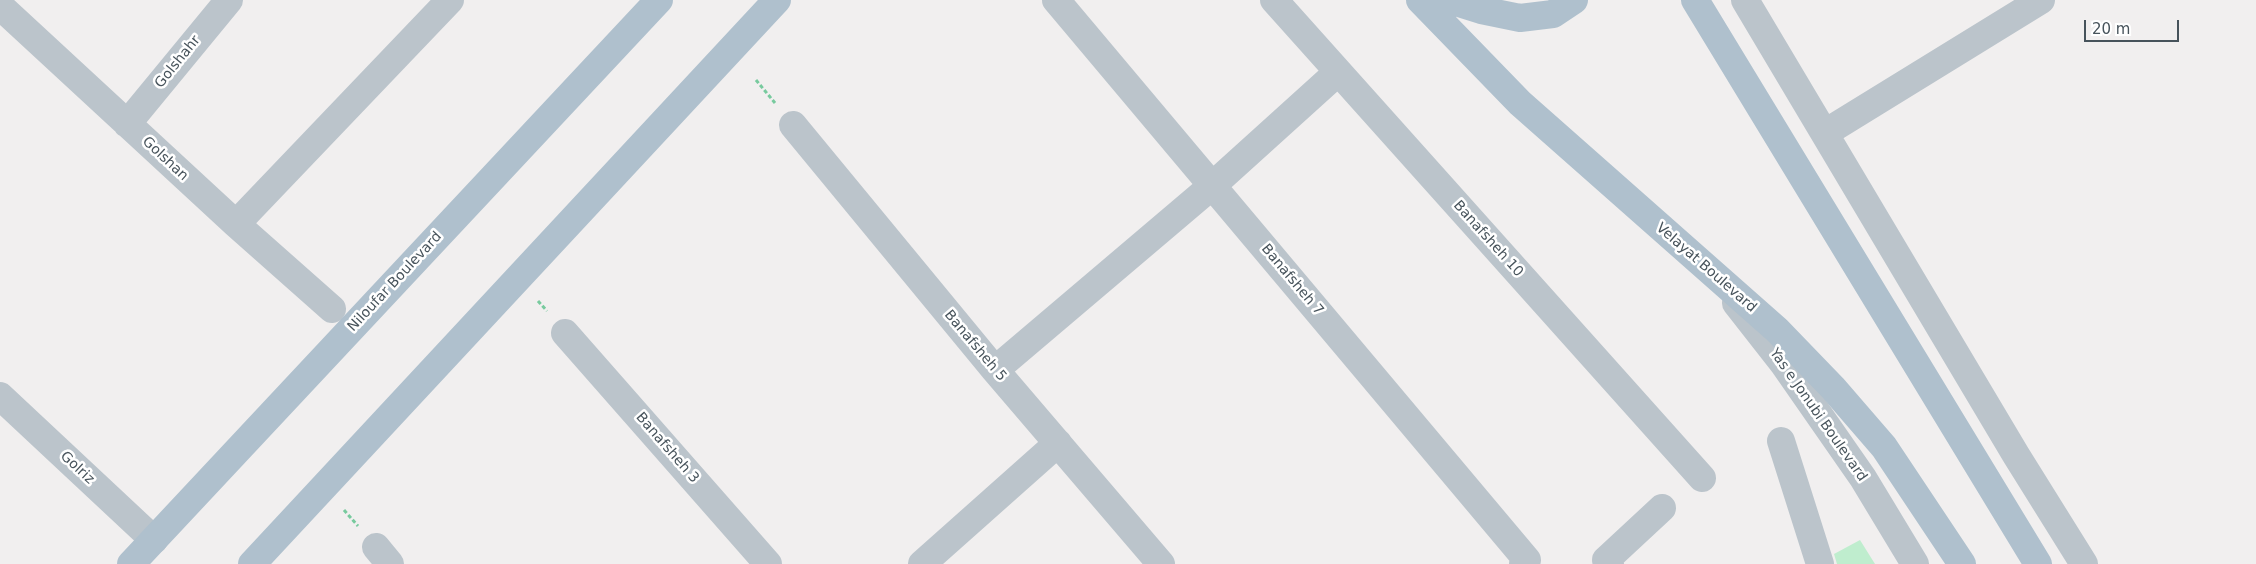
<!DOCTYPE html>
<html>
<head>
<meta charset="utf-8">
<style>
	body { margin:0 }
	#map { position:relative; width:2256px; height:564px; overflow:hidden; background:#f1efef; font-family:"DejaVu Sans",sans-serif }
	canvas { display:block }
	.scale { position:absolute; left:2084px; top:20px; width:95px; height:22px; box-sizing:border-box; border:2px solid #47535b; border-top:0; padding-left:6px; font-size:15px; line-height:18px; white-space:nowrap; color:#47535b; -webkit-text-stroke:4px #fff; paint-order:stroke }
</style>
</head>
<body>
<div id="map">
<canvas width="2256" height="564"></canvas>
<div class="scale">20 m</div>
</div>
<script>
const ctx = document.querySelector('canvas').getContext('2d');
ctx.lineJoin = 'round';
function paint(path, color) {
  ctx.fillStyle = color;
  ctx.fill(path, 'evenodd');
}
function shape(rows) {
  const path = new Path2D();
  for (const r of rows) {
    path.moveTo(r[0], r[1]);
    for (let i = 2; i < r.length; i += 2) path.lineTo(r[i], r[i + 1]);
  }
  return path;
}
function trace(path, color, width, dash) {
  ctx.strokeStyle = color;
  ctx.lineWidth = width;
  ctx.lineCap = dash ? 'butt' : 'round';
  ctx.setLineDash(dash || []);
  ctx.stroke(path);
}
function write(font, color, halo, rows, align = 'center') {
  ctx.font = font + ' "DejaVu Sans",sans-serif';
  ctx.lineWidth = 5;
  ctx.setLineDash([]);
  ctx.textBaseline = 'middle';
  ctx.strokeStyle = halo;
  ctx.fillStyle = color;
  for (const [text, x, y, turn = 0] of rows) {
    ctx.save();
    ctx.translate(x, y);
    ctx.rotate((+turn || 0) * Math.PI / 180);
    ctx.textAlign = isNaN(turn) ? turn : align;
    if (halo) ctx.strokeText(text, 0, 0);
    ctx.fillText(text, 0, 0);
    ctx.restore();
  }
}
paint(shape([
	[1860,540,1875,564,1837,564,1834,554]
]), '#bfedce');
trace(shape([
	[756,80,775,103],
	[538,301,547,311],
	[344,510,358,526]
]), '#78ca9e', 3, [4, 2.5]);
trace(shape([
	[1056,0,1527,560,1523,564],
	[1274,0,1702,478],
	[1745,0,2016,455,2084,564],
	[0,6,236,224,332,309],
	[127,124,229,0],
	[793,125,995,370,1161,564],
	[1825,133,2041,0],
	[236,224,450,0],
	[1736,303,1783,363,1863,478,1915,564],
	[565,333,768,564],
	[995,370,1213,185,1338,72],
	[0,396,154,540],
	[1781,441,1820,564],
	[376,547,390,564],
	[922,564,1058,443],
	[1610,564,1606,560,1662,508]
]), '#bbc4cb', 28);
trace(shape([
	[1420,0,1520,103,1777,330,1833,388,1884,447,1962,564],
	[1449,0,1481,10,1520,18,1553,14,1574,0],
	[1695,0,2038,564],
	[131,564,659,0],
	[252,564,777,0]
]), '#afc0cd', 28);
write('14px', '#47535b', '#fff', [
	["Golshahr",178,62,-51],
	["Golshan",165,159,43],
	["Banafsheh 10",1488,239,48],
	["Velayat Boulevard",1706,268,41],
	["Banafsheh 7",1292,280,50],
	["Niloufar Boulevard",395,282,-47],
	["Banafsheh 5",975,346,50],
	["Yas e Jonubi Boulevard",1818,415,55],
	["Banafsheh 3",667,448,49],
	["Golriz",77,468,43]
]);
</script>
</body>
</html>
